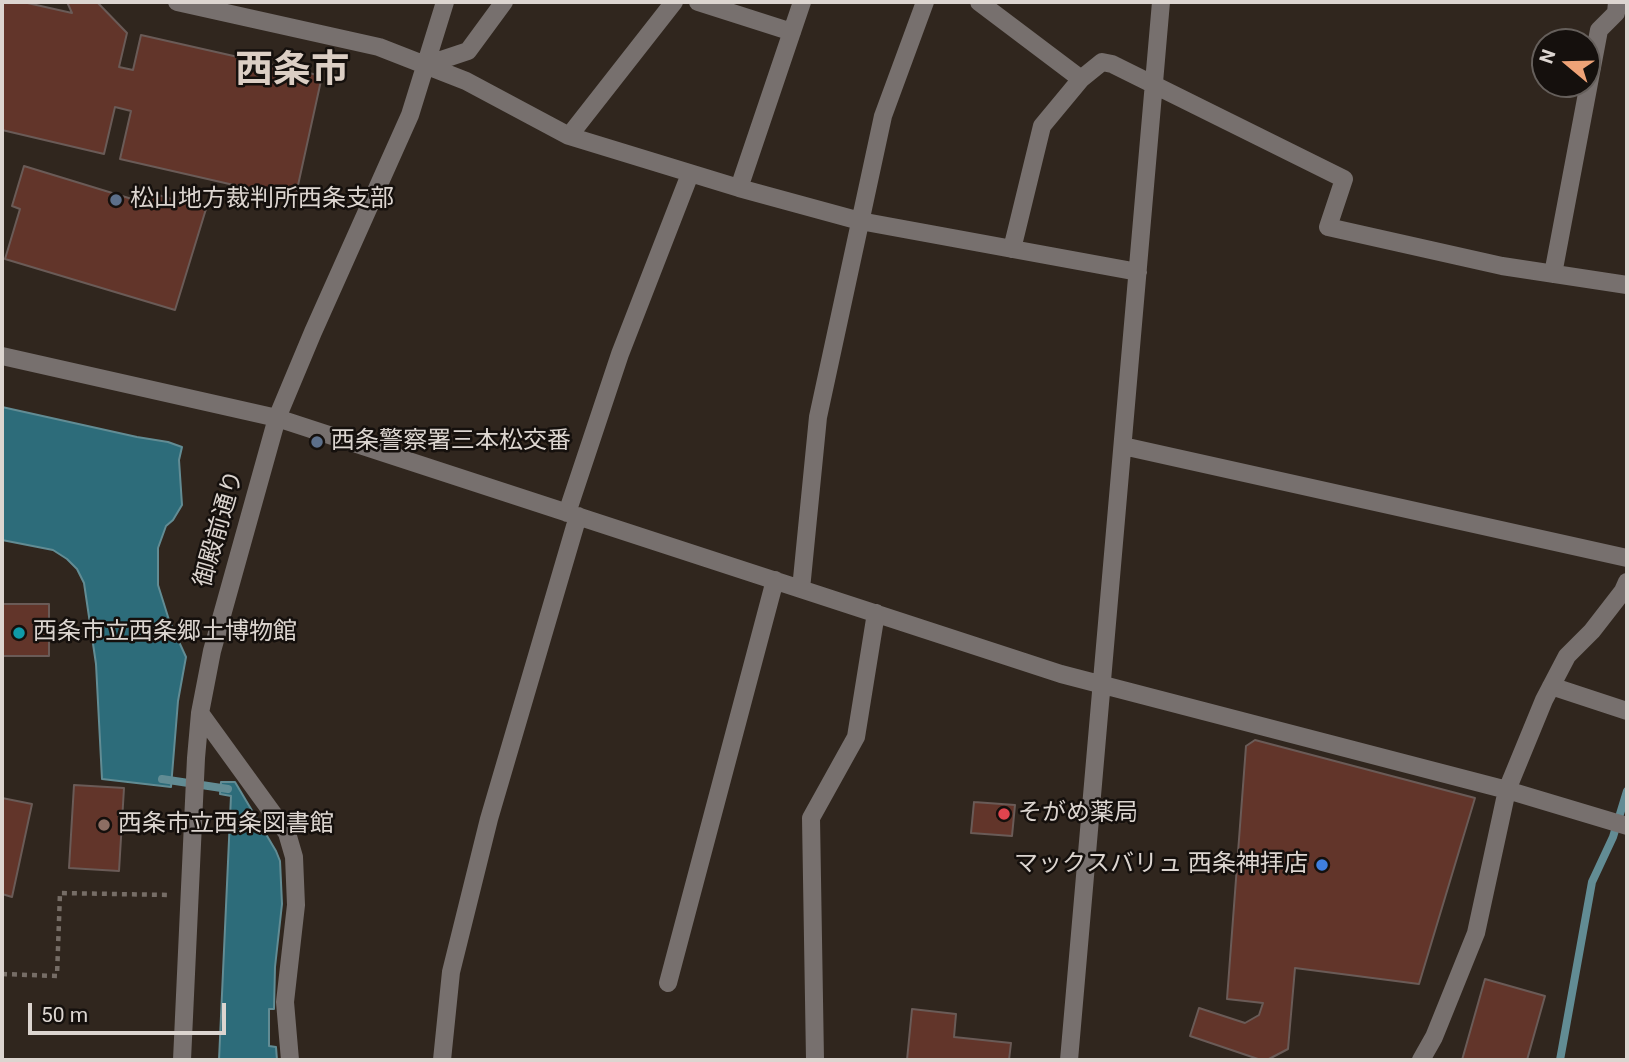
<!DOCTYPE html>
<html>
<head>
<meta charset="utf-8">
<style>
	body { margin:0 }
	#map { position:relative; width:1629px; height:1062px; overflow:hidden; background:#30261e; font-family:Roboto,sans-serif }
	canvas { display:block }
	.frame { position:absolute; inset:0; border:4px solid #dcd5d0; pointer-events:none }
	.north { position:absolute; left:1531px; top:28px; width:70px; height:70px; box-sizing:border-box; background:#15100d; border:2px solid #655f5b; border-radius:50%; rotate:289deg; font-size:19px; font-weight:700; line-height:28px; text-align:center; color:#dcd5d0 }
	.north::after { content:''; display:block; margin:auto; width:24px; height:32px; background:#efa377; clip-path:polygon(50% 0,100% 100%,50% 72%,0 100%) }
	.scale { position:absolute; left:28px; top:1003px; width:198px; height:32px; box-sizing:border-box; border:4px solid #dcd5d0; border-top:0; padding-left:9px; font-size:21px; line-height:24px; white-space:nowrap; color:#dcd5d0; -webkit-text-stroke:5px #15100d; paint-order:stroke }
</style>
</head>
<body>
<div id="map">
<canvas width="1629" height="1062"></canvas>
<div class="frame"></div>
<div class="north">N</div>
<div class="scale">50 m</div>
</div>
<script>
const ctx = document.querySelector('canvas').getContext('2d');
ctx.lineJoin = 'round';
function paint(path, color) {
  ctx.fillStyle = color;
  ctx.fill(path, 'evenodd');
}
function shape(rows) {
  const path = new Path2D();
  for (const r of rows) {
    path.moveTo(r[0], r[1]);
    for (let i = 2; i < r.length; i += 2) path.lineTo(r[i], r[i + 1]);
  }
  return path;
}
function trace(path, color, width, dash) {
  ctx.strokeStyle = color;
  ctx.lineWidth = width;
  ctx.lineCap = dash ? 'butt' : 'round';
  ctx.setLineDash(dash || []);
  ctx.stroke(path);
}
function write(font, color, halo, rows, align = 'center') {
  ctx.font = font + ' Roboto,"Noto Sans JP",sans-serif';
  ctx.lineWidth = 5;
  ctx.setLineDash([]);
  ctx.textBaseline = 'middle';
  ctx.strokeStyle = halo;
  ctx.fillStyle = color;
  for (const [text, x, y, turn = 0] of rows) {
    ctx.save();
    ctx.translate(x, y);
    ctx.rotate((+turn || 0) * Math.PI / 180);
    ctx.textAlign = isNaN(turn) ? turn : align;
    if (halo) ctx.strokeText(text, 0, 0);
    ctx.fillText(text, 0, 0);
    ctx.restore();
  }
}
const water = shape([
	[2,407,137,437,168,442,182,447,179,460,182,505,173,520,166,526,158,548,158,585,169,620,186,657,178,701,171,787,102,779,96,664,84,583,77,569,67,559,53,550,2,540,2,407],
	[221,782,235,782,276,851,280,861,282,904,275,967,274,1009,269,1009,269,1046,276,1047,277,1060,219,1060,231,796,220,794,221,782]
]);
paint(water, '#2d6c7a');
trace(water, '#628c94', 2);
trace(shape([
	[162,779,228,789],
	[1560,1060,1592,882,1613,837,1627,791]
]), '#628c94', 8);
const building = shape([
	[2,2,23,2,72,13,67,2,97,2,127,33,119,67,133,70,141,35,322,76,295,199,120,159,131,111,115,107,104,154,2,130,2,2],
	[24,166,145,203,148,192,206,209,175,310,5,259,20,209,12,206,24,166],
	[2,604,49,604,49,656,2,656,2,604],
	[1255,740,1475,798,1419,984,1295,968,1288,1049,1267,1060,1261,1060,1190,1036,1199,1008,1245,1023,1259,1015,1263,1003,1227,999,1246,746,1255,740],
	[74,785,124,788,119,871,69,868,74,785],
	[2,798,32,804,12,897,2,894,2,798],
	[974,802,1015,805,1012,836,971,833,974,802],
	[1485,979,1545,996,1527,1060,1462,1060,1485,979],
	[912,1009,956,1014,954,1037,1011,1043,1009,1060,907,1060,912,1009]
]);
paint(building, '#62352a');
trace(building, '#6a5b57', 2);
trace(shape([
	[2,974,57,976,60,893,169,895]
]), '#766d66', 4.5, [5, 5]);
trace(shape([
	[177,2,379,47,466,81,569,136,739,188,860,221,1138,272],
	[698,2,792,32],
	[979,2,1081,79],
	[426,65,468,51,504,2],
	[569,136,674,2],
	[739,188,802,2],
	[1012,249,1042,126,1081,79,1102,62,1112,64,1344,179,1328,227,1502,266,1627,285],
	[1553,274,1599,30,1616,13,1617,2],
	[2,356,277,418,1061,674,1507,790,1627,826],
	[1123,446,1627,558],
	[567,513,620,354,690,174],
	[801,589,818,417,883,116,925,2],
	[1551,686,1627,711],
	[200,713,287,833,294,857,296,905,285,1002,290,1060],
	[668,983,775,580],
	[182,1060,196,758,200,713,212,651,277,418,313,332,410,115,445,2],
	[442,1060,451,972,489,819,578,516],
	[815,1060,811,818,856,737,876,613],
	[1069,1060,1161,2],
	[1421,1060,1434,1037,1476,933,1507,790,1544,700,1567,656,1592,631,1623,591,1627,582]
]), '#77706e', 18);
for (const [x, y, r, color] of [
	[116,200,7,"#5c6f8a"],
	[317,442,7,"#5c6f8a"],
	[19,633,7,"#0f9aa8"],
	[1004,814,7,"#e0444e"],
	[104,825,7,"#8d6e63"],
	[1322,865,7,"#3f7fe0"]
]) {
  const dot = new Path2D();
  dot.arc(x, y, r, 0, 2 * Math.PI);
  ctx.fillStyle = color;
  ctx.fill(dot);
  trace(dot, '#15100d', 2.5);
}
write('24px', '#dcd5d0', '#15100d', [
	["松山地方裁判所西条支部",130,200],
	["西条警察署三本松交番",331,442],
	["西条市立西条郷土博物館",33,633],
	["そがめ薬局",1018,814],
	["西条市立西条図書館",118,825],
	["マックスバリュ 西条神拝店",1308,865,"right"]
], 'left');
write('24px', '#dcd5d0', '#15100d', [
	["御殿前通り",220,529,-74]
]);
write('bold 38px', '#dbcec4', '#15100d', [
	["西条市",292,72]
]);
</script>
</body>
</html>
